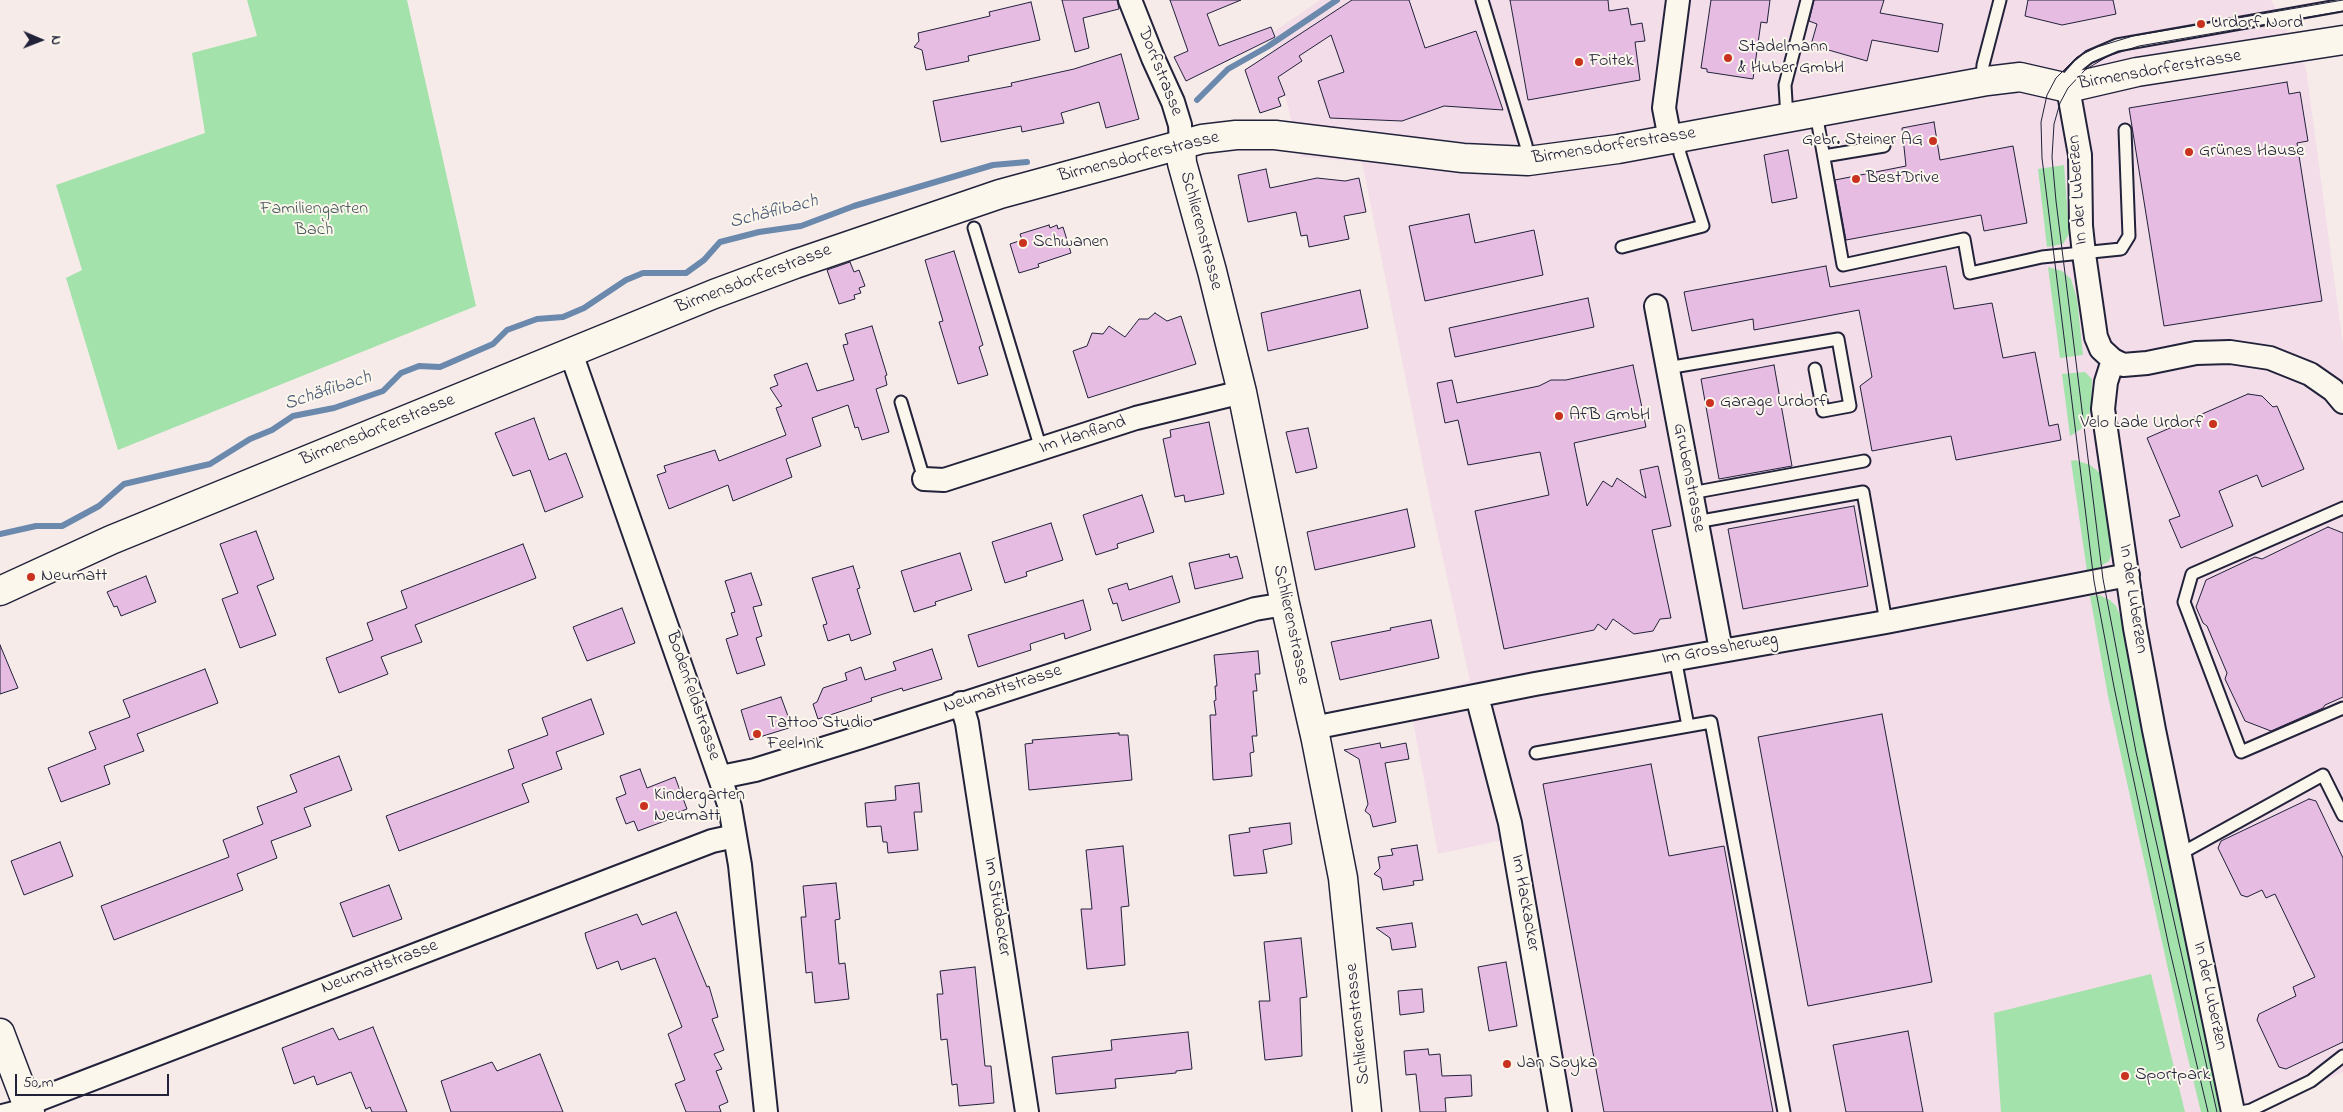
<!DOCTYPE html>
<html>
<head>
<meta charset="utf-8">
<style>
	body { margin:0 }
	#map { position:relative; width:2343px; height:1112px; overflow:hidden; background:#f7ebea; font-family:"Indie Flower",sans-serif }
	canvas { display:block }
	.north { position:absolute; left:15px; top:15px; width:50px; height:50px; -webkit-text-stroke:4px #fbf7ec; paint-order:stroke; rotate:91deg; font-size:14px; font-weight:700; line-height:20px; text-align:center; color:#22223b }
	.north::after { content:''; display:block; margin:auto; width:18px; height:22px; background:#22223b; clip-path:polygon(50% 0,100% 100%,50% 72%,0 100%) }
	.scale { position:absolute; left:15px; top:1074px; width:154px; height:22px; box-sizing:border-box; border:2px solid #22223b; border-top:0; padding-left:6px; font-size:15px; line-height:18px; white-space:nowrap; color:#22223b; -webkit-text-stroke:4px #fbf7ec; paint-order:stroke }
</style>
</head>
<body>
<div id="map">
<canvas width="2343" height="1112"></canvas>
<div class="north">N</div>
<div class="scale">50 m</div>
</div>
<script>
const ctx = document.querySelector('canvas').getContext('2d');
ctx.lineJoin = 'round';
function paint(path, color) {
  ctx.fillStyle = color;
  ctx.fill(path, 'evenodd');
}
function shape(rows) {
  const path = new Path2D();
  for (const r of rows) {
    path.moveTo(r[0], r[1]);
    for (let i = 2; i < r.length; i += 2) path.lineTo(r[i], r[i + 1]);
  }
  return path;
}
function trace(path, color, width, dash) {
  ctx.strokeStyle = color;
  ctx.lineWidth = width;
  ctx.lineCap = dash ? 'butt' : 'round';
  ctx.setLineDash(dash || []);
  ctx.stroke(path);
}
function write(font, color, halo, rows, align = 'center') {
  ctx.font = font + ' "Indie Flower",sans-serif';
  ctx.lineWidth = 4;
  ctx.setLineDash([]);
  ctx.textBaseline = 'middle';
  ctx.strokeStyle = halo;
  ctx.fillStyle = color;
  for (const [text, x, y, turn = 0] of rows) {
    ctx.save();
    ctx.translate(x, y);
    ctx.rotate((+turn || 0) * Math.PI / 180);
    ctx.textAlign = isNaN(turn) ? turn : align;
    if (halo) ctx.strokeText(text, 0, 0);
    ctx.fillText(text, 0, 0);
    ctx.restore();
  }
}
paint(shape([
	[1320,0,2271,0,2306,68,2343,345,2343,1072,2257,1112,1553,1112,1503,840,1438,854,1409,700,1470,681,1430,500,1362,162,1301,157,1269,35]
]), '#f2dde8');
paint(shape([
	[247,0,407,0,476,306,118,450,66,278,82,270,56,185,205,133,192,53,257,36],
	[2064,165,2069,234,2063,244,2047,247,2038,169],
	[2048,267,2062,271,2071,279,2077,299,2083,355,2060,358],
	[2085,372,2092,379,2091,410,2081,429,2070,436,2062,374],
	[2075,460,2090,465,2100,473,2104,481,2114,544,2109,561,2098,568,2087,571,2071,461],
	[2099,595,2110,600,2116,606,2124,625,2169,862,2224,1112,2201,1112,2184,1042,2108,696,2090,596],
	[2151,974,2185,1112,2001,1112,1994,1013]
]), '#a3e2aa');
trace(shape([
	[1197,100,1228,69,1267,47,1337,0],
	[0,534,36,526,62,526,99,506,124,484,210,464,250,439,272,430,293,416,334,408,383,391,401,373,419,366,440,367,493,344,507,330,537,319,563,317,584,308,626,280,643,273,686,273,704,260,720,242,759,232,801,226,854,206,993,165,1027,162]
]), '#6b89ac', 6);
const building = shape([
	[1062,0,1117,0,1119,9,1083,18,1089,48,1075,52,1062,0],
	[1170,0,1241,0,1207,14,1219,46,1271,27,1275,37,1186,81,1174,57,1188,51,1170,0],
	[1352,0,1409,0,1425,48,1476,31,1503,110,1444,106,1402,121,1330,118,1318,81,1344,72,1331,35,1299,56,1302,61,1278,77,1285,95,1278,98,1281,106,1260,113,1245,70,1352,0],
	[1510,0,1608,0,1609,11,1628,8,1631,25,1642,23,1645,41,1635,42,1640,80,1528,100,1510,0],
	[1711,0,1770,0,1767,23,1761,22,1753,79,1707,72,1707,69,1701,68,1711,0],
	[1814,0,1884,0,1880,13,1943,24,1938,52,1872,40,1867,61,1811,45,1817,24,1809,21,1814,0],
	[2028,0,2113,0,2116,14,2062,25,2025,16,2028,0],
	[1031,2,1040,40,968,56,969,61,926,70,922,50,914,47,919,41,918,33,990,16,989,12,1031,2],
	[1121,54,1139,119,1106,128,1099,102,1061,113,1064,123,1022,132,1021,126,941,142,933,101,1012,86,1011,83,1074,69,1121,54],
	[2287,82,2289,94,2300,92,2308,141,2297,143,2322,301,2164,326,2129,108,2287,82],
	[1934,122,1940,160,2013,146,2027,223,1984,231,1981,215,1846,240,1835,180,1906,166,1902,128,1934,122],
	[1788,150,1797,198,1772,203,1764,155,1788,150],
	[1266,169,1270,188,1317,178,1345,181,1359,178,1366,212,1344,216,1349,239,1309,247,1307,235,1301,236,1296,212,1248,222,1238,175,1266,169],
	[1469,214,1475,243,1534,230,1543,275,1425,301,1409,226,1469,214],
	[1049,225,1050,228,1057,225,1058,229,1063,227,1071,253,1038,264,1039,267,1019,273,1010,244,1022,240,1020,234,1049,225],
	[954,251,983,345,979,347,988,375,958,384,939,322,943,321,925,260,954,251],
	[850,262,854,272,859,270,865,286,859,288,861,293,854,295,855,299,839,304,827,270,850,262],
	[1826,266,1830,287,1946,266,1954,309,1992,303,2003,358,2035,352,2049,426,2058,424,2061,440,1956,460,1951,436,1872,451,1860,386,1872,377,1859,310,1754,330,1753,319,1692,331,1684,292,1826,266],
	[1360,290,1368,328,1268,351,1261,313,1360,290],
	[1588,298,1594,327,1455,357,1449,328,1588,298],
	[1155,313,1167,321,1181,316,1196,364,1088,398,1073,351,1087,346,1092,333,1103,334,1109,326,1125,337,1139,319,1148,319,1155,313],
	[872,326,887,375,885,376,887,385,876,389,889,432,862,440,858,427,855,428,848,405,812,418,821,446,786,459,792,477,733,501,728,485,669,509,657,475,666,472,664,466,715,450,719,461,786,435,776,408,782,406,770,388,778,385,774,375,807,363,817,391,854,380,843,345,848,344,845,334,872,326],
	[1633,365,1646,427,1574,443,1587,506,1603,481,1612,487,1617,478,1646,498,1640,470,1658,466,1671,526,1652,530,1671,618,1660,619,1653,631,1634,634,1613,619,1606,630,1598,624,1594,630,1504,649,1475,511,1549,495,1540,452,1468,465,1458,420,1445,423,1437,383,1452,380,1457,403,1539,386,1551,380,1566,380,1633,365],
	[1774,365,1792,466,1719,479,1701,379,1774,365],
	[2248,394,2262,396,2273,407,2277,406,2304,469,2262,487,2257,475,2219,491,2233,526,2181,548,2169,520,2180,516,2147,438,2248,394],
	[534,418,549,460,566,453,583,497,545,512,530,470,513,476,495,433,534,418],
	[1209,422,1224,494,1185,502,1184,495,1175,497,1163,439,1171,437,1170,430,1209,422],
	[1308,428,1317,468,1296,473,1286,432,1308,428],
	[1142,495,1154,532,1117,544,1118,548,1096,555,1083,515,1142,495],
	[1854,506,1868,586,1743,609,1728,529,1854,506],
	[1407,509,1415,547,1315,570,1307,532,1407,509],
	[1051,523,1063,560,1026,572,1027,576,1005,583,992,542,1051,523],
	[2328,527,2343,533,2343,697,2325,705,2323,708,2271,731,2245,721,2225,679,2227,673,2207,626,2203,623,2196,607,2206,580,2255,557,2262,559,2328,527],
	[256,531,274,579,257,586,276,635,240,648,222,599,238,593,220,544,256,531],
	[523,544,536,578,415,625,422,642,381,657,388,674,339,693,326,658,373,640,367,623,407,608,401,591,523,544],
	[960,553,972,590,935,602,936,605,914,612,901,571,960,553],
	[1229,554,1230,558,1237,556,1243,578,1195,589,1189,563,1229,554],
	[853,566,860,588,857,589,871,634,851,641,849,634,828,641,823,625,827,624,812,578,853,566],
	[751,573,762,605,753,607,762,636,756,638,765,665,737,674,726,639,738,635,731,613,735,612,725,581,751,573],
	[146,576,156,602,121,616,117,606,114,607,107,592,146,576],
	[1172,576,1180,602,1122,621,1117,603,1113,604,1108,589,1127,583,1129,590,1172,576],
	[1083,600,1091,630,1065,639,1064,633,1030,644,1031,650,978,667,968,635,1083,600],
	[622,608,635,643,587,661,573,627,622,608],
	[1431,620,1439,658,1340,680,1331,642,1391,630,1390,628,1431,620],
	[0,645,18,688,0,694,0,645],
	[932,649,942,679,903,691,902,688,871,698,872,701,818,719,813,704,817,702,823,688,847,680,845,673,861,667,865,680,896,670,893,662,932,649],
	[1258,651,1260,674,1255,674,1257,691,1253,691,1257,736,1252,736,1254,752,1250,753,1252,776,1213,780,1210,715,1216,715,1214,701,1216,700,1215,686,1217,686,1214,655,1258,651],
	[205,669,218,703,137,734,144,751,104,766,110,784,61,802,48,768,96,749,89,732,130,717,123,700,205,669],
	[781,697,792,727,750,740,741,710,781,697],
	[591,699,604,734,556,752,562,769,522,784,529,802,399,851,386,816,514,768,508,750,548,735,542,718,591,699],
	[1882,714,1932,982,1808,1006,1758,737,1882,714],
	[1119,733,1119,735,1128,735,1132,780,1029,790,1025,744,1033,743,1032,740,1119,733],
	[1380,743,1381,748,1406,743,1409,759,1385,763,1396,822,1373,827,1370,815,1365,811,1368,804,1359,759,1344,750,1380,743],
	[339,756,352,790,304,808,311,826,271,841,277,858,237,874,243,890,114,940,101,906,229,857,223,840,263,824,257,807,297,792,290,775,339,756],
	[1651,764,1669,856,1724,846,1773,1112,1604,1112,1543,784,1651,764],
	[640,769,647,788,675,777,687,809,672,815,673,818,638,831,634,821,626,824,616,798,626,794,620,776,640,769],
	[919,783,922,812,914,812,918,850,888,853,887,842,883,842,881,826,867,827,865,803,896,800,895,786,919,783],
	[2309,799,2316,801,2343,858,2343,1042,2286,1069,2279,1067,2257,1020,2259,1014,2296,996,2293,987,2315,977,2275,894,2266,898,2262,890,2247,897,2241,895,2218,848,2221,841,2309,799],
	[1290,823,1292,844,1263,850,1267,873,1234,876,1229,835,1250,832,1249,828,1290,823],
	[60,842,73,876,24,895,11,861,60,842],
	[1417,845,1423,880,1413,881,1414,885,1383,890,1381,878,1374,874,1380,868,1378,857,1393,855,1391,849,1417,845],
	[1123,846,1129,906,1121,907,1125,965,1087,969,1081,909,1092,909,1086,850,1123,846],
	[836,883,840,919,835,920,839,964,845,963,849,999,815,1003,812,972,806,973,801,917,806,917,803,886,836,883],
	[389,885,402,919,353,937,340,903,389,885],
	[676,912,707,987,709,986,718,1017,712,1019,724,1050,714,1054,722,1069,716,1071,728,1102,719,1106,721,1112,686,1112,675,1084,685,1080,668,1034,682,1027,655,958,621,970,618,961,597,969,586,938,585,933,637,914,642,925,676,912],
	[1412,923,1416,947,1392,950,1390,938,1376,928,1412,923],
	[1301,938,1307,997,1300,998,1302,1056,1265,1060,1259,1001,1270,1001,1264,942,1301,938],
	[1506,962,1517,1026,1489,1031,1478,967,1506,962],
	[975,967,985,1066,991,1066,994,1103,959,1106,957,1084,952,1085,947,1039,941,1040,937,994,943,994,940,971,975,967],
	[1422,989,1424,1012,1400,1015,1398,991,1422,989],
	[373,1027,407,1112,372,1112,370,1107,366,1109,351,1072,317,1085,314,1076,294,1084,282,1048,333,1028,339,1040,373,1027],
	[1908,1031,1923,1112,1846,1112,1833,1045,1908,1031],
	[1188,1032,1192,1069,1176,1071,1176,1073,1115,1079,1116,1088,1056,1094,1052,1057,1112,1050,1111,1040,1188,1032],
	[1428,1049,1429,1055,1440,1054,1442,1076,1471,1075,1472,1096,1445,1098,1446,1112,1420,1112,1416,1074,1406,1075,1404,1051,1428,1049],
	[540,1054,563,1112,451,1112,441,1081,492,1062,497,1071,540,1054]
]);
paint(building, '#e6bce3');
trace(building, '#22223b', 1);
const service = shape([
	[1482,0,1526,145,1528,161],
	[1982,81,1983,65,2000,0],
	[2068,87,2070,75,2079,65,2089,57,2117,45,2343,5],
	[1816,113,1843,265,1964,239,1970,273,2042,257,2121,249,2129,236,2125,130],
	[1787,118,1785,85,1807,0],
	[1824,156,1884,146],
	[974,228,1041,449],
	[1622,247,1703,226,1680,154,1678,137],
	[1667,368,1838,339,1850,406,1823,411,1815,369],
	[901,402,924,479],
	[1691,493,1864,461],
	[2343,508,2192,574,2184,602,2241,752,2343,708],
	[1696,522,1863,492,1886,622],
	[1675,658,1688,726],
	[1536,753,1711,722,1784,1112],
	[2180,854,2323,775,2343,815],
	[0,1111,27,1104],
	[2241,1112,2251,1110,2311,1081,2343,1056]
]);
const minor = shape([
	[1130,0,1153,58,1173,102,1180,125,1181,145],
	[2068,88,2080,155,2081,226,2084,254,2096,337,2101,349,2113,360,2123,365,2147,363,2196,353,2230,352,2270,358,2310,374,2333,390,2343,402],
	[1670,139,1664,108,1678,0],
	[1656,306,1721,650],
	[571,353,730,807,740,865,766,1112],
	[2113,360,2106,382,2103,409,2135,628,2154,730,2233,1112],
	[924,479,944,480,1136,418,1242,392],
	[1477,696,1510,823,1560,1112],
	[961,703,967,723,1027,1112],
	[1313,728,1535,684,1886,622,2128,575],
	[721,777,755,770,861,737,1255,609,1285,604],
	[27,1104,712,841,735,836]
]);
const tertiary = shape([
	[1181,145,1182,163,1212,271,1242,392,1285,604,1316,740,1343,878,1367,1112]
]);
const secondary = shape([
	[0,591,111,540,714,294,795,264,1000,194,1202,139,1236,135,1275,135,1463,158,1528,161,1618,149,1987,81,2020,77,2068,88,2137,72,2343,40],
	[0,1033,30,1112]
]);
trace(service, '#22223b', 15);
trace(minor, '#22223b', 26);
trace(tertiary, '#22223b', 31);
trace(secondary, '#22223b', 31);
trace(service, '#fbf7ec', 11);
trace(minor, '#fbf7ec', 22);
trace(tertiary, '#fbf7ec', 28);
trace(secondary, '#fbf7ec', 28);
trace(shape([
	[2208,1112,2169,947,2114,687,2094,581,2042,158,2041,122,2047,95,2056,78,2077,57,2097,47,2133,36,2343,0],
	[2217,1112,2136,752,2103,579,2056,201,2052,157,2054,124,2060,103,2068,88,2085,70,2108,56,2139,46,2343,11]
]), '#22223b', 1);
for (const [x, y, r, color] of [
	[2201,24,5,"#c8321e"],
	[1728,58,5,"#c8321e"],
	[1579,62,5,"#c8321e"],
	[1933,141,5,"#c8321e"],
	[2189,152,5,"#c8321e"],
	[1856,179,5,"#c8321e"],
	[1023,243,5,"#c8321e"],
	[1710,403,5,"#c8321e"],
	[1559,416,5,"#c8321e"],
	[2213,424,5,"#c8321e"],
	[31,577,5,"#c8321e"],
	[757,734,5,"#c8321e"],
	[644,806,5,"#c8321e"],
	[1507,1064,5,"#c8321e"],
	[2125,1076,5,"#c8321e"]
]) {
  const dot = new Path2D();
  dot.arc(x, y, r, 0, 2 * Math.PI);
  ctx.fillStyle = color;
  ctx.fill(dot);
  trace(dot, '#fbf7ec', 2);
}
write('18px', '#22223b', '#fbf7ec', [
	["Urdorf Nord",2211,24],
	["Stadelmann",1738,48],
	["& Huber GmbH",1738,69],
	["Foitek",1589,62],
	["Gebr. Steiner AG",1923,141,"right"],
	["Grünes Hause",2199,152],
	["BestDrive",1866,179],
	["Schwanen",1033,243],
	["Garage Urdorf",1720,403],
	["AfB GmbH",1569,416],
	["Velo Lade Urdorf",2203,424,"right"],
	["Neumatt",41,577],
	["Tattoo Studio",767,724],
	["Feel Ink",767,745],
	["Kindergarten",654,796],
	["Neumatt",654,817],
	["Jan Soyka",1517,1064],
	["Sportpark",2135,1076]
], 'left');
write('18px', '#22223b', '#fbf7ec', [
	["Birmensdorferstrasse",2160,71,-10],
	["Dorfstrasse",1159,72,68],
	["Birmensdorferstrasse",1614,147,-9],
	["Birmensdorferstrasse",1139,158,-14],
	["In der Luberzen",2079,190,-94],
	["Schlierenstrasse",1200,231,75],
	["Birmensdorferstrasse",754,280,-21],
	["Birmensdorferstrasse",378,431,-22],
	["Im Hanfland",1083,436,-18],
	["Grubenstrasse",1688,478,79],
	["In der Luberzen",2132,599,81],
	["Schlierenstrasse",1290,625,78],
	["Im Grossherweg",1720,650,-10],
	["Neumattstrasse",1003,690,-18],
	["Bodenfeldstrasse",692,696,71],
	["Im Hackacker",1524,903,80],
	["Im Stüdacker",996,907,81],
	["Neumattstrasse",380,968,-21],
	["In der Luberzen",2209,996,78],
	["Schlierenstrasse",1359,1024,-96]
]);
write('18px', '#495c5c', '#fbf7ec', [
	["Familiengarten",314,210],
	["Bach",314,231]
]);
write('italic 19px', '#475574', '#fbf7ec', [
	["Schäflibach",774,213,-14],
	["Schäflibach",328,392,-18]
]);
</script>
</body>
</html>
